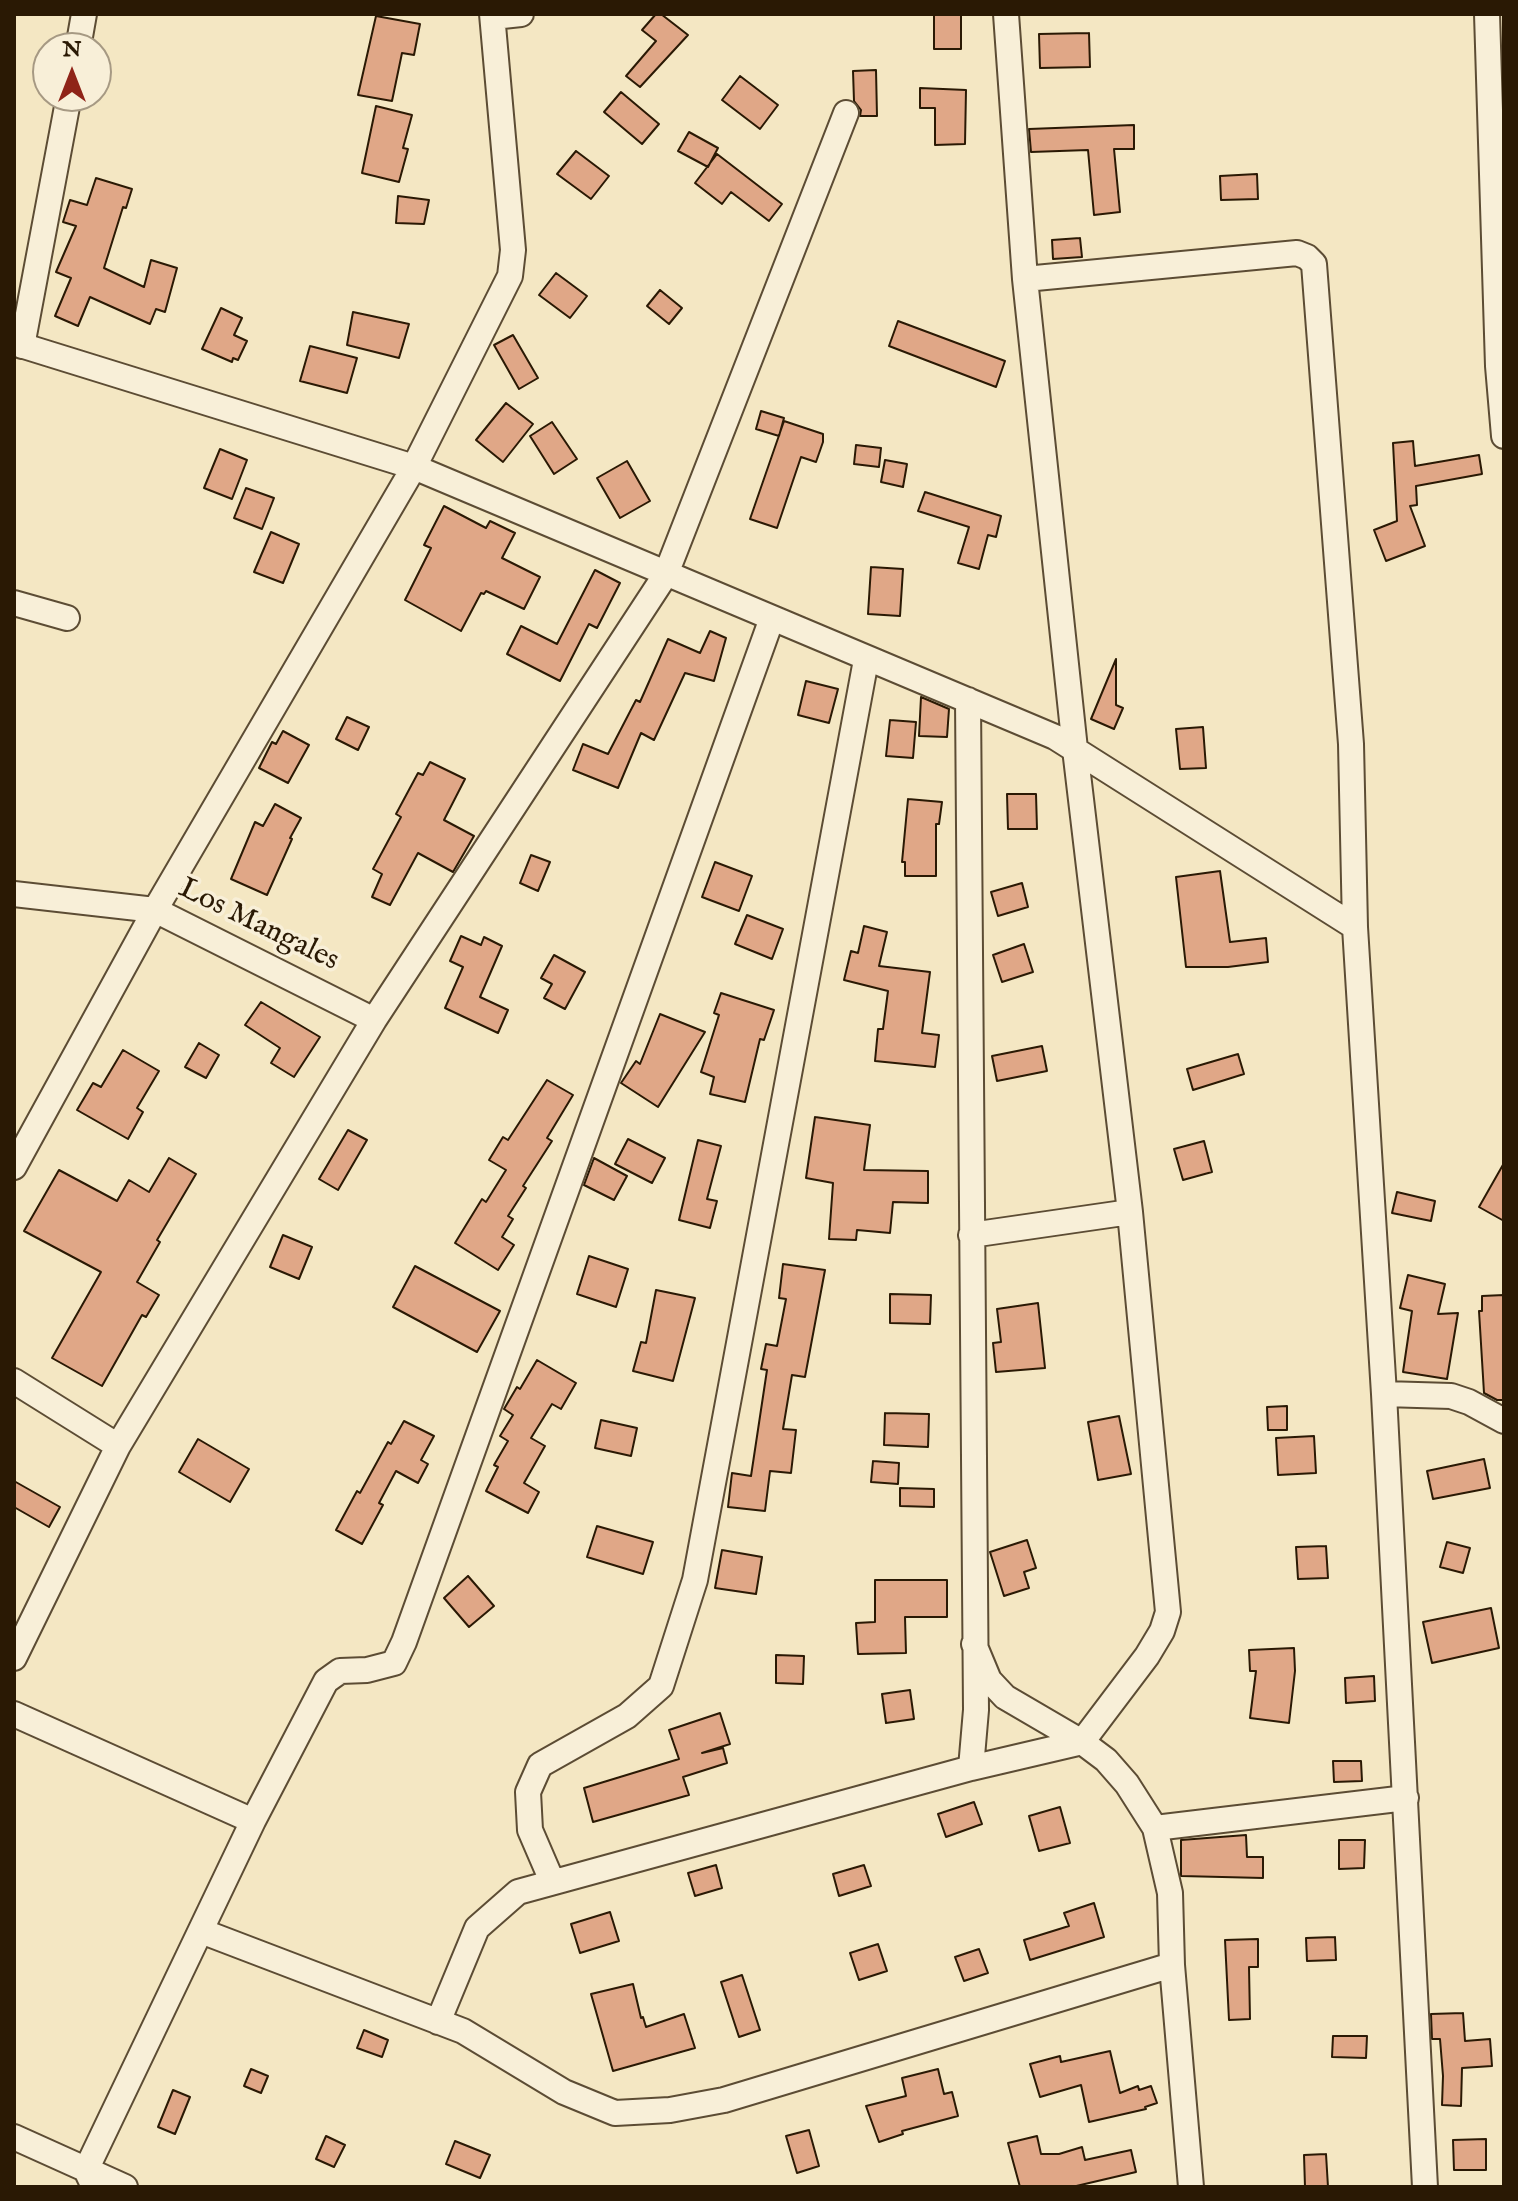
<!DOCTYPE html>
<html>
<head>
<meta charset="utf-8">
<style>
	body { margin:0 }
	#map { position:relative; width:1518px; height:2201px; overflow:hidden; background:#f4e7c3; font-family:"IM FELL English",serif }
	canvas { display:block }
	.frame { position:absolute; inset:0; border:16px solid #2a1904; pointer-events:none }
	.north { position:absolute; left:32px; top:32px; width:80px; height:80px; box-sizing:border-box; background:#f8efd8; border:2px solid #a69983; border-radius:50%; rotate:0deg; font-size:22px; font-weight:700; line-height:32px; text-align:center; color:#2a1904 }
	.north::after { content:''; display:block; margin:auto; width:28px; height:36px; background:#8f2418; clip-path:polygon(50% 0,100% 100%,50% 72%,0 100%) }
</style>
</head>
<body>
<div id="map">
<canvas width="1518" height="2201"></canvas>
<div class="frame"></div>
<div class="north">N</div>
</div>
<script>
const ctx = document.querySelector('canvas').getContext('2d');
ctx.lineJoin = 'round';
function paint(path, color) {
  ctx.fillStyle = color;
  ctx.fill(path, 'evenodd');
}
function shape(rows) {
  const path = new Path2D();
  for (const r of rows) {
    path.moveTo(r[0], r[1]);
    for (let i = 2; i < r.length; i += 2) path.lineTo(r[i], r[i + 1]);
  }
  return path;
}
function trace(path, color, width, dash) {
  ctx.strokeStyle = color;
  ctx.lineWidth = width;
  ctx.lineCap = dash ? 'butt' : 'round';
  ctx.setLineDash(dash || []);
  ctx.stroke(path);
}
function write(font, color, halo, rows, align = 'center') {
  ctx.font = font + ' "IM FELL English",serif';
  ctx.lineWidth = 7;
  ctx.setLineDash([]);
  ctx.textBaseline = 'middle';
  ctx.strokeStyle = halo;
  ctx.fillStyle = color;
  for (const [text, x, y, turn = 0] of rows) {
    ctx.save();
    ctx.translate(x, y);
    ctx.rotate((+turn || 0) * Math.PI / 180);
    ctx.textAlign = isNaN(turn) ? turn : align;
    if (halo) ctx.strokeText(text, 0, 0);
    ctx.fillText(text, 0, 0);
    ctx.restore();
  }
}
const building = shape([
	[656,14,661,14,688,35,640,87,626,76,656,41,642,30,656,14],
	[934,14,961,14,961,49,934,49,934,14],
	[376,16,420,24,414,55,402,53,392,101,358,95,376,16],
	[1089,33,1090,67,1040,68,1039,34,1089,33],
	[876,70,877,116,860,116,861,110,854,101,853,71,876,70],
	[740,76,778,105,760,129,722,100,740,76],
	[920,88,966,90,965,144,935,145,935,108,920,108,920,88],
	[621,92,659,124,642,144,604,112,621,92],
	[376,106,412,115,403,148,408,149,399,182,362,173,376,106],
	[1134,125,1134,149,1114,149,1120,212,1094,215,1088,150,1031,152,1029,129,1134,125],
	[689,132,718,148,708,167,678,151,689,132],
	[576,151,609,176,591,199,557,174,576,151],
	[717,154,782,204,769,221,731,192,722,204,695,183,717,154],
	[1257,174,1258,199,1221,200,1220,176,1257,174],
	[96,178,132,189,126,208,123,207,104,268,144,287,151,260,177,268,165,312,156,309,150,324,90,297,78,326,55,316,71,278,56,272,76,226,63,222,70,200,87,205,96,178],
	[398,196,429,200,424,224,396,223,398,196],
	[1080,238,1082,257,1053,259,1052,240,1080,238],
	[556,273,587,296,570,318,539,295,556,273],
	[660,290,682,308,669,324,647,306,660,290],
	[221,308,242,318,234,335,247,341,238,360,233,358,232,362,202,349,221,308],
	[353,312,409,324,399,358,347,345,353,312],
	[898,321,1005,361,996,387,889,346,898,321],
	[513,335,538,378,519,389,494,345,513,335],
	[310,346,357,358,347,393,300,381,310,346],
	[506,403,533,424,503,462,476,440,506,403],
	[761,411,784,418,779,436,756,429,761,411],
	[784,421,823,434,823,442,816,462,801,457,777,528,750,519,784,421],
	[552,422,577,459,554,474,530,436,552,422],
	[1413,441,1415,466,1479,455,1482,474,1416,486,1417,505,1410,506,1425,546,1386,561,1374,530,1397,521,1393,443,1413,441],
	[856,445,881,448,879,467,854,464,856,445],
	[220,449,247,460,232,499,204,488,220,449],
	[885,460,907,464,903,487,881,482,885,460],
	[627,461,650,501,620,518,597,478,627,461],
	[246,488,274,498,262,529,234,518,246,488],
	[925,492,1001,516,996,537,988,535,979,569,958,563,969,527,918,511,925,492],
	[444,506,486,528,490,521,515,533,502,558,540,577,524,609,486,591,484,594,481,593,461,631,405,600,431,548,424,545,444,506],
	[271,532,299,544,283,583,254,572,271,532],
	[871,567,903,569,900,616,868,614,871,567],
	[595,570,620,583,597,628,589,624,560,681,507,654,521,626,557,644,595,570],
	[710,631,726,638,714,681,685,673,654,740,641,733,618,788,573,770,583,744,608,754,636,700,640,702,668,639,700,653,710,631],
	[1116,659,1116,705,1123,708,1114,729,1091,719,1116,659],
	[806,681,838,689,829,723,798,715,806,681],
	[921,697,949,709,947,737,919,736,921,697],
	[347,717,369,727,358,750,336,739,347,717],
	[890,720,916,722,913,758,886,756,890,720],
	[1203,727,1206,768,1180,769,1176,729,1203,727],
	[283,731,309,745,288,783,259,768,272,742,276,744,283,731],
	[430,762,465,779,444,820,474,836,453,872,418,853,390,905,372,897,382,874,373,869,401,817,396,814,418,773,423,775,430,762],
	[1007,794,1036,794,1037,829,1008,829,1007,794],
	[908,799,942,802,939,824,936,824,936,876,905,876,905,862,902,862,908,799],
	[275,804,301,818,290,838,292,839,267,895,231,879,255,822,263,826,275,804],
	[531,855,550,862,538,891,520,883,531,855],
	[715,862,752,876,739,911,702,897,715,862],
	[1220,871,1230,942,1266,938,1268,962,1228,967,1186,967,1176,877,1220,871],
	[1022,883,1028,907,998,916,991,892,1022,883],
	[747,915,783,929,772,959,735,944,747,915],
	[864,926,887,932,879,966,930,972,922,1033,939,1035,935,1067,875,1061,878,1029,883,1029,888,991,844,980,851,951,858,953,864,926],
	[461,936,481,945,484,937,502,946,480,997,508,1010,498,1033,445,1008,463,967,450,961,461,936],
	[1024,944,1033,972,1002,982,993,955,1024,944],
	[554,955,585,972,565,1009,544,998,552,984,541,978,554,955],
	[721,993,774,1010,764,1040,760,1039,745,1102,710,1094,714,1077,701,1072,719,1015,714,1013,721,993],
	[261,1002,320,1037,294,1077,271,1063,280,1048,245,1025,261,1002],
	[660,1014,705,1032,658,1107,621,1083,636,1061,640,1064,660,1014],
	[199,1043,219,1055,206,1078,185,1067,199,1043],
	[1042,1046,1047,1071,997,1081,992,1056,1042,1046],
	[123,1050,159,1071,137,1108,143,1112,128,1139,77,1110,93,1083,101,1087,123,1050],
	[1238,1054,1244,1074,1193,1090,1187,1069,1238,1054],
	[547,1080,573,1095,547,1138,552,1141,523,1186,526,1188,508,1216,513,1219,502,1237,514,1245,498,1270,455,1243,482,1199,486,1202,506,1170,489,1160,503,1137,508,1140,547,1080],
	[815,1117,870,1125,864,1170,928,1171,928,1203,893,1202,890,1233,857,1230,856,1240,829,1239,833,1183,806,1178,815,1117],
	[348,1130,367,1140,338,1190,319,1179,348,1130],
	[628,1139,665,1158,652,1183,615,1164,628,1139],
	[698,1140,721,1146,707,1199,717,1201,710,1228,679,1220,698,1140],
	[1204,1141,1212,1172,1183,1180,1174,1149,1204,1141],
	[169,1158,196,1174,157,1240,160,1242,137,1282,159,1295,146,1317,142,1315,102,1386,52,1358,101,1272,24,1231,59,1170,117,1201,129,1180,149,1192,169,1158],
	[594,1158,627,1176,614,1200,584,1185,594,1158],
	[1504,1163,1504,1221,1479,1207,1504,1163],
	[1397,1192,1435,1201,1431,1221,1392,1213,1397,1192],
	[283,1235,312,1247,299,1279,270,1267,283,1235],
	[589,1256,628,1269,616,1307,577,1294,589,1256],
	[783,1264,825,1270,805,1377,792,1375,783,1429,796,1430,791,1473,770,1471,765,1511,728,1507,732,1473,751,1476,767,1370,761,1369,766,1344,777,1346,786,1299,779,1298,783,1264],
	[415,1266,500,1311,477,1352,393,1307,415,1266],
	[1408,1275,1445,1284,1438,1314,1458,1313,1447,1379,1403,1372,1412,1311,1400,1308,1408,1275],
	[656,1290,695,1298,673,1381,633,1371,641,1342,646,1343,656,1290],
	[890,1294,931,1295,930,1324,890,1323,890,1294],
	[1504,1295,1504,1400,1497,1400,1484,1393,1479,1311,1482,1311,1482,1296,1504,1295],
	[1038,1303,1045,1368,996,1372,993,1343,1001,1342,997,1309,1038,1303],
	[537,1360,576,1383,561,1409,552,1404,531,1438,545,1446,524,1483,539,1492,528,1513,486,1491,498,1467,494,1465,508,1441,500,1436,513,1415,504,1409,517,1387,520,1389,537,1360],
	[1287,1406,1287,1430,1268,1430,1267,1407,1287,1406],
	[885,1413,929,1414,928,1447,884,1445,885,1413],
	[1119,1416,1131,1474,1098,1480,1088,1422,1119,1416],
	[601,1420,637,1428,631,1456,595,1448,601,1420],
	[404,1421,434,1436,421,1460,428,1464,418,1483,396,1471,379,1503,383,1505,362,1544,336,1530,357,1491,360,1493,388,1442,391,1444,404,1421],
	[1314,1436,1316,1473,1278,1475,1276,1438,1314,1436],
	[198,1439,249,1469,230,1502,179,1472,198,1439],
	[1484,1459,1490,1488,1433,1499,1427,1471,1484,1459],
	[873,1461,899,1463,898,1484,871,1482,873,1461],
	[14,1481,60,1507,49,1527,14,1507,14,1481],
	[900,1488,934,1489,934,1507,900,1506,900,1488],
	[597,1526,653,1542,643,1574,587,1557,597,1526],
	[1027,1540,1036,1568,1024,1572,1029,1588,1004,1596,990,1552,1027,1540],
	[1447,1542,1470,1548,1463,1573,1440,1567,1447,1542],
	[1326,1546,1328,1578,1298,1579,1296,1547,1326,1546],
	[722,1550,762,1557,756,1594,715,1588,722,1550],
	[468,1576,494,1606,469,1627,444,1598,468,1576],
	[875,1580,947,1580,947,1617,905,1617,906,1653,858,1654,856,1623,875,1622,875,1580],
	[1491,1608,1499,1648,1432,1663,1423,1622,1491,1608],
	[1294,1648,1295,1671,1289,1723,1250,1718,1256,1671,1250,1671,1249,1650,1294,1648],
	[776,1655,804,1656,803,1684,776,1683,776,1655],
	[1374,1676,1375,1701,1346,1703,1345,1678,1374,1676],
	[910,1690,914,1719,886,1723,882,1694,910,1690],
	[720,1713,730,1744,702,1753,723,1748,727,1763,683,1777,689,1795,593,1822,584,1788,679,1759,669,1730,720,1713],
	[1333,1761,1361,1761,1362,1781,1334,1782,1333,1761],
	[974,1802,982,1824,946,1837,938,1814,974,1802],
	[1060,1807,1070,1843,1039,1851,1029,1816,1060,1807],
	[1246,1835,1247,1857,1263,1857,1263,1878,1181,1876,1181,1840,1246,1835],
	[1339,1840,1365,1840,1364,1868,1339,1869,1339,1840],
	[716,1865,722,1888,695,1896,688,1873,716,1865],
	[864,1865,871,1886,839,1896,833,1874,864,1865],
	[1094,1903,1104,1937,1030,1960,1024,1940,1069,1926,1064,1913,1094,1903],
	[610,1912,619,1941,580,1953,571,1924,610,1912],
	[1335,1937,1336,1960,1307,1961,1306,1938,1335,1937],
	[1258,1939,1258,1967,1249,1967,1250,2019,1229,2020,1225,1940,1258,1939],
	[878,1944,887,1971,859,1980,850,1953,878,1944],
	[979,1949,988,1973,964,1981,955,1957,979,1949],
	[742,1975,760,2030,739,2037,721,1982,742,1975],
	[633,1984,641,2018,643,2017,646,2027,684,2014,695,2048,613,2071,591,1994,633,1984],
	[1463,2013,1465,2041,1490,2039,1492,2066,1462,2068,1461,2106,1442,2105,1443,2076,1440,2039,1432,2039,1431,2014,1463,2013],
	[364,2030,388,2040,382,2057,357,2048,364,2030],
	[1333,2036,1367,2036,1366,2058,1332,2057,1333,2036],
	[1110,2051,1120,2093,1138,2086,1139,2090,1151,2086,1157,2103,1145,2107,1146,2109,1089,2122,1081,2085,1040,2097,1030,2064,1060,2056,1061,2062,1110,2051],
	[251,2069,268,2076,261,2093,244,2086,251,2069],
	[938,2069,944,2094,952,2092,958,2116,902,2131,903,2134,879,2142,866,2106,906,2096,902,2078,938,2069],
	[173,2090,190,2097,175,2134,158,2127,173,2090],
	[809,2130,819,2166,797,2173,786,2136,809,2130],
	[326,2136,345,2145,334,2167,316,2159,326,2136],
	[1037,2136,1041,2154,1059,2154,1082,2147,1085,2160,1131,2150,1136,2172,1072,2187,1020,2187,1008,2143,1037,2136],
	[1486,2139,1486,2170,1454,2170,1453,2140,1486,2139],
	[455,2141,490,2155,480,2178,446,2164,455,2141],
	[1326,2154,1328,2187,1305,2187,1304,2155,1326,2154]
]);
paint(building, '#e0a787');
trace(building, '#2a1904', 2);
const street = shape([
	[1487,14,1498,366,1504,436],
	[493,17,521,14],
	[78,48,84,14],
	[1025,279,1297,253,1307,257,1314,264,1351,744,1355,927],
	[14,343,414,467,1055,737,1355,927,1384,1394,1425,2187],
	[22,346,69,96],
	[14,603,67,618],
	[968,700,976,1710,971,1768],
	[14,894,155,910,374,1020],
	[14,1167,155,910,414,467,510,276,513,250,492,14],
	[971,1235,1130,1212],
	[14,1381,118,1446],
	[1384,1394,1451,1396,1469,1402,1504,1421],
	[974,1644,989,1680,1005,1697,1082,1742,1147,1656,1162,1631,1168,1612,1130,1212,1075,749,1025,279,1006,14],
	[14,1658,118,1446,374,1020,666,574,846,113],
	[14,1714,253,1821],
	[1155,1828,1406,1798],
	[552,1881,530,1830,528,1792,540,1765,627,1716,661,1686,695,1580,866,660],
	[201,1931,463,2031,564,2092,615,2113,670,2110,724,2100,1172,1965],
	[438,2022,477,1928,518,1892,971,1768,1082,1742,1106,1760,1127,1784,1155,1828,1170,1893,1172,1965,1191,2187],
	[14,2137,125,2187],
	[94,2187,86,2170,253,1821,326,1681,340,1671,367,1670,394,1663,404,1642,772,618]
]);
trace(street, '#5c4c34', 28);
trace(street, '#f8efd8', 24);
write('30px', '#2a1904', '#f8efd8', [
	["Los Mangales",258,926,26]
]);
</script>
</body>
</html>
